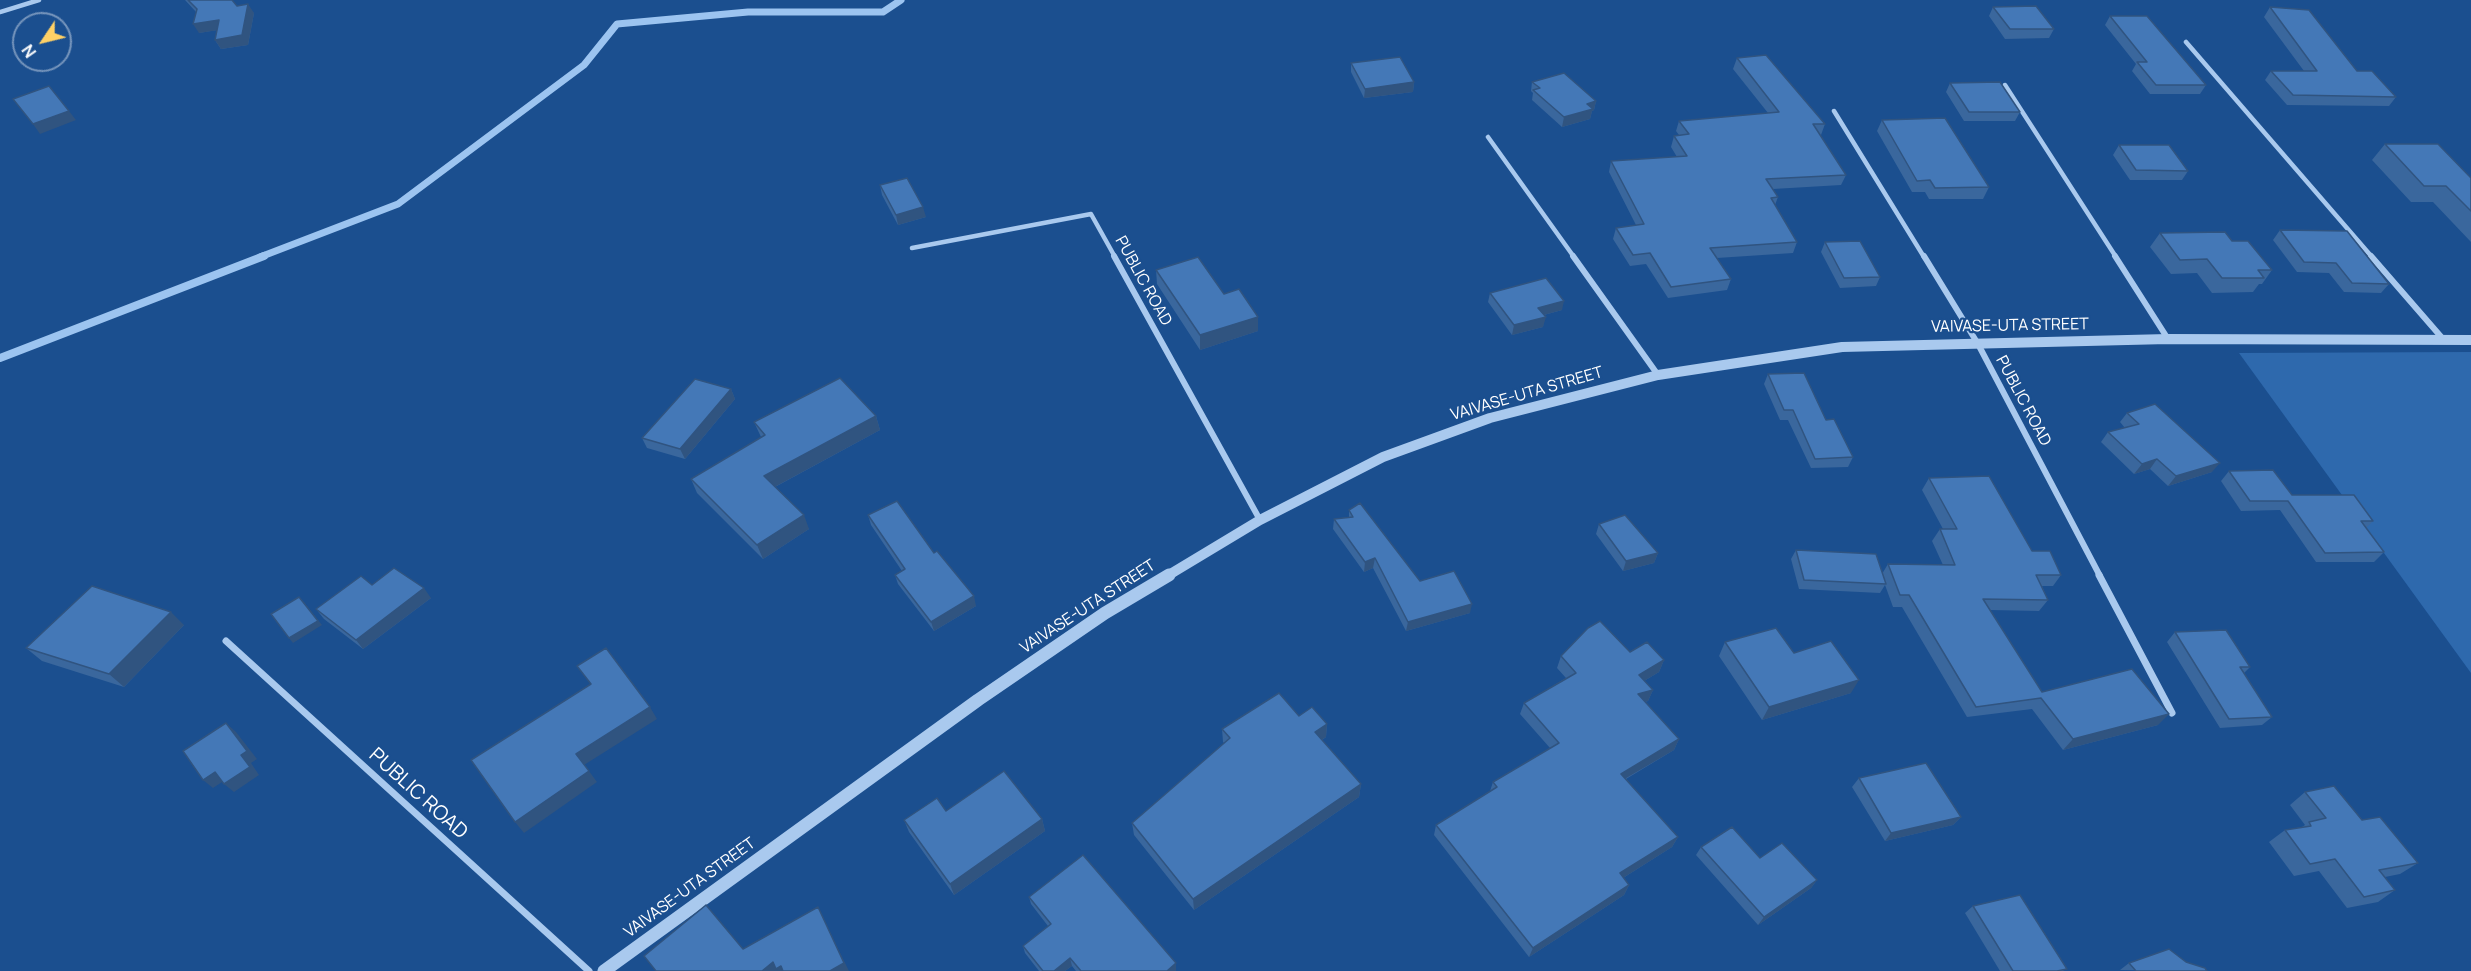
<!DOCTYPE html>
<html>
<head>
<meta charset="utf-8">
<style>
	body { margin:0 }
	#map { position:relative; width:2471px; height:971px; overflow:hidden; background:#1b4f8f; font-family:Manrope,sans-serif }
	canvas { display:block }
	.north { position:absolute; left:12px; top:12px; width:60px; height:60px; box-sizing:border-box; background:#1b4f8f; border:2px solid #7695bc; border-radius:50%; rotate:235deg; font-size:16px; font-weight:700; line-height:24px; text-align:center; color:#fff }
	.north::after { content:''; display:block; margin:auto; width:21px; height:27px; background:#ffd166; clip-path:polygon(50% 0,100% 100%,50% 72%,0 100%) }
</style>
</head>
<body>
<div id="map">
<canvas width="2471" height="971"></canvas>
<div class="north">N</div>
</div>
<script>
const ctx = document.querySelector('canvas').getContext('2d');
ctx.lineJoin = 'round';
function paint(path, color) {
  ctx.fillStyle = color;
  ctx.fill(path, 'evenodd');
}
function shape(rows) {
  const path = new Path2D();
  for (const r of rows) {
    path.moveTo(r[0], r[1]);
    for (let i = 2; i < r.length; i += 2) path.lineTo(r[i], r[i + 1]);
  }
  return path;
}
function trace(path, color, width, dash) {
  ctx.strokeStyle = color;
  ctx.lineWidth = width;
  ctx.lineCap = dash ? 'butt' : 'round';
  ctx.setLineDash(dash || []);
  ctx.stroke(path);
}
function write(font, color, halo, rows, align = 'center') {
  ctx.font = font + ' Manrope,sans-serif';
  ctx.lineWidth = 4.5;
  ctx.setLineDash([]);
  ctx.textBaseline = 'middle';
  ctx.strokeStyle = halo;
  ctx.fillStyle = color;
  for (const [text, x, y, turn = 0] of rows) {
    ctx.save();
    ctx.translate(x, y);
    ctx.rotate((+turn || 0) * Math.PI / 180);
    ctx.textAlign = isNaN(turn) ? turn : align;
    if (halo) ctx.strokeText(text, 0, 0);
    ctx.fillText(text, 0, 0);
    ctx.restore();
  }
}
paint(shape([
	[2471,352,2471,673,2239,353]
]), '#2e69ad');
trace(shape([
	[260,257,398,204,584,65,617,24,748,12,883,12,901,0]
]), '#9cc4f0', 7);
trace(shape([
	[0,358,264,256]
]), '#9cc4f0', 8);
trace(shape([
	[0,12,39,0],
	[2186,42,2372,257],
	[2005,85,2116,257],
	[1834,111,1924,257],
	[1488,137,1574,257],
	[912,248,1091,214,1115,257]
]), '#a9c9ee', 4.5);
trace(shape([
	[1114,256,1260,520],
	[1573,256,1658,375],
	[1924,256,1978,344,2100,576],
	[2115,256,2168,339],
	[2371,256,2443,339]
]), '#a9c9ee', 6);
trace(shape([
	[2099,575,2172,713],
	[226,641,589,971]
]), '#a9c9ee', 7);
trace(shape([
	[1167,576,1260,520,1383,457,1490,418,1658,375,1842,347,2168,339,2471,340]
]), '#a9c9ee', 10);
trace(shape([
	[604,971,978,700,1105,613,1169,575]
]), '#a9c9ee', 13);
paint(shape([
	[185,0,232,0,237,6,254,13,248,45,221,49,215,40,217,30,199,33,196,12],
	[1993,7,2054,29,2049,38,2005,39,1989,16],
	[2270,7,2357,71,2396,97,2389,106,2287,105,2265,80,2271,71,2304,71,2264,17],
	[2110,16,2206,85,2200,94,2150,94,2132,71,2136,64,2105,25],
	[1737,58,1825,124,1821,135,1820,135,1846,175,1841,185,1773,189,1778,197,1775,205,1797,242,1793,253,1717,258,1731,279,1727,290,1668,298,1646,264,1630,266,1613,239,1616,228,1636,225,1609,172,1611,161,1677,157,1671,147,1674,136,1679,135,1676,131,1679,121,1768,113,1733,69],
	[1351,63,1414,82,1413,92,1364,98,1351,72],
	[1532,82,1596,101,1594,110,1592,111,1590,119,1562,127,1532,100,1533,93,1531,91],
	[1950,83,2020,112,2015,121,1964,121,1946,92],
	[1882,120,1989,187,1983,199,1929,199,1925,192,1912,192,1877,131],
	[2385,144,2471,178,2471,242,2433,202,2411,202,2372,160],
	[2119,145,2188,171,2182,180,2130,180,2113,155],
	[880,185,926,217,898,225,882,195],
	[2280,230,2389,284,2381,293,2344,292,2329,273,2297,272,2273,240],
	[2160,233,2232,241,2272,270,2262,284,2259,284,2253,292,2212,293,2197,273,2171,274,2150,247],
	[1825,242,1880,277,1876,286,1840,288,1821,252],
	[1156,270,1224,294,1258,317,1258,331,1200,350,1157,284],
	[1490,293,1562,310,1544,315,1543,327,1512,335,1488,302],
	[1768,374,1826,420,1853,457,1848,467,1811,468,1788,420,1780,420,1764,384],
	[731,389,735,399,685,459,647,448,642,438],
	[2127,413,2212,472,2168,486,2150,469,2134,474,2101,442,2108,432,2125,428,2120,422],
	[876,416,880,430,775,487,809,529,763,559,697,493,691,479,761,437,754,422],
	[2229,471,2292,495,2373,521,2366,528,2384,552,2374,562,2316,562,2280,510,2241,511,2221,481],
	[1929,478,2032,551,2061,575,2053,586,2042,586,2048,600,2039,611,1990,610,2042,692,2158,725,2063,750,2032,709,1967,717,1902,607,1893,607,1885,585,1880,593,1799,589,1791,559,1796,550,1882,574,1888,564,1943,565,1932,541,1940,529,1943,529,1922,490],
	[1349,510,1420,581,1470,613,1406,631,1373,568,1364,572,1333,529,1334,519,1349,517],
	[868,515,934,553,976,606,934,631,898,584,895,575,902,571,871,525],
	[1599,524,1658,553,1654,563,1623,571,1596,534],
	[372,585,431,598,363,649,324,619,316,609],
	[184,625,124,687,42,661,26,648],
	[2175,632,2250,667,2244,673,2272,717,2262,725,2220,728,2167,642],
	[1725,642,1794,653,1851,693,1762,720,1719,656],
	[1630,652,1664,660,1659,672,1644,681,1653,690,1648,701,1645,702,1679,739,1674,750,1626,779,1678,837,1672,847,1623,878,1629,885,1624,895,1529,957,1434,835,1436,825,1490,791,1493,782,1550,748,1520,714,1524,703,1566,678,1557,668,1561,656],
	[1299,716,1327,724,1326,737,1322,740,1361,784,1359,797,1194,910,1134,835,1132,823,1224,743,1223,742,1222,729],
	[1859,778,1961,817,1953,825,1885,841,1852,787],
	[2305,792,2362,820,2418,863,2400,874,2385,877,2395,890,2378,902,2347,908,2319,871,2294,876,2269,842,2285,830,2302,827,2305,825,2290,805],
	[946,811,1042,819,1045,831,954,895,909,832,904,820],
	[1701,847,1760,858,1817,880,1811,888,1758,925,1696,855],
	[1029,897,1176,971,1076,971,1072,966,1065,971,1039,971,1025,953,1023,946,1048,926,1031,904],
	[1973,906,2064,971,2000,971,1965,913],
	[2186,962,2207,971,2120,970,2129,963]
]), '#3a679d');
paint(shape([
	[248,4,254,13,248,45,221,49,215,40],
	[219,20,225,29,199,33,193,24],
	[1414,82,1413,92,1364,98,1365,89],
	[1596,101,1594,110,1592,111,1590,119,1562,127,1564,117,1587,104],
	[69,111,76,120,40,134,33,124],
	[923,207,926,217,898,225,896,215],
	[1564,301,1562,310,1536,317,1538,308],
	[1258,317,1258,331,1200,350,1200,335],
	[1546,317,1543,327,1512,335,1514,325],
	[731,389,735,399,685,459,680,449],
	[876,416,880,430,769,490,764,476],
	[2157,459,2150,469,2134,474,2142,464],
	[2220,463,2212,472,2168,486,2176,476],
	[804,515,809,529,763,559,757,545],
	[1658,553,1654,563,1623,571,1626,561],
	[1375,558,1373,568,1364,572,1365,562],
	[424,588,431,598,363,649,356,640],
	[974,596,976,606,934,631,931,622],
	[304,602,322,625,293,643,289,638],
	[1472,604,1470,613,1406,631,1408,622],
	[171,612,184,625,124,687,109,674],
	[1664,660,1659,672,1634,687,1639,675],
	[1859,680,1851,693,1762,720,1769,707],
	[1653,690,1648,701,1633,705,1638,694],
	[650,707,657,719,584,765,576,754],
	[2169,714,2158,725,2063,750,2073,739],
	[226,723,236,732,257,759,251,763,259,775,234,792,224,784],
	[1327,724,1326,737,1314,745,1315,732],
	[1679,739,1674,750,1616,784,1621,774],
	[589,771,597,782,524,833,515,822],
	[215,772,225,780,213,788,203,780],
	[1361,784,1359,797,1194,910,1193,899],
	[1961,817,1953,825,1885,841,1891,833],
	[1042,819,1045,831,954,895,950,884],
	[1678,837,1672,847,1615,883,1620,873],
	[1817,880,1811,888,1758,925,1764,917],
	[1629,885,1624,895,1529,957,1533,948],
	[818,907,823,918,849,971,830,971],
	[1070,958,1072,966,1065,971,1054,971],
	[773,962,781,966,784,971,762,971],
	[1176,963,1176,971,1167,971]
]), '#305480');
const building = shape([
	[188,0,232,0,237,6,248,4,242,35,215,40,219,20,193,24,197,9,188,0],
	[2036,6,2054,29,2010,29,1993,7,2036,6],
	[2270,7,2309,10,2357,71,2372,71,2396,97,2293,95,2271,71,2317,71,2270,7],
	[2110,16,2147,16,2206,85,2156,85,2137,62,2147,62,2110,16],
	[1766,55,1825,124,1813,124,1846,175,1766,179,1778,197,1771,198,1797,242,1710,248,1731,279,1671,287,1650,253,1633,255,1616,228,1644,224,1611,161,1687,156,1674,136,1689,134,1679,121,1779,112,1737,58,1766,55],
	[1400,57,1414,82,1365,89,1351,63,1400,57],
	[1564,73,1596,101,1587,104,1593,109,1564,117,1533,90,1540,88,1532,82,1564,73],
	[2000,82,2020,112,1969,112,1950,83,2000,82],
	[49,86,69,111,33,124,13,99,49,86],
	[1945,118,1989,187,1935,188,1930,180,1917,181,1882,120,1945,118],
	[2385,144,2438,144,2471,178,2471,211,2446,186,2424,186,2385,144],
	[2119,145,2169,145,2188,171,2136,170,2119,145],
	[907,178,923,207,896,215,880,185,907,178],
	[2280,230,2347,231,2389,284,2352,283,2336,263,2304,262,2280,230],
	[2225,232,2232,241,2248,241,2272,270,2258,270,2264,278,2222,278,2207,259,2180,260,2160,233,2225,232],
	[1860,241,1880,277,1844,278,1825,242,1860,241],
	[1198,257,1224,294,1239,289,1258,317,1200,335,1156,270,1198,257],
	[1546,278,1564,301,1538,308,1546,317,1514,325,1490,293,1546,278],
	[1804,373,1826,420,1834,419,1853,457,1815,459,1793,410,1784,410,1768,374,1804,373],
	[840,378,876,416,764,476,804,515,757,545,691,479,765,435,754,422,840,378],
	[695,379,731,389,680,449,642,438,695,379],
	[2155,404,2220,463,2176,476,2157,459,2142,464,2108,432,2139,424,2127,413,2155,404],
	[2273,470,2292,495,2354,495,2373,521,2361,521,2384,552,2325,553,2288,501,2250,501,2229,471,2273,470],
	[1989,476,2032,551,2050,551,2061,575,2036,575,2048,600,1983,599,2042,692,2132,669,2169,714,2073,739,2041,698,1976,707,1909,595,1900,595,1888,564,1955,565,1940,529,1957,529,1929,478,1989,476],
	[897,501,934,553,937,551,974,596,931,622,895,575,905,569,868,515,897,501],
	[1360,503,1420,581,1454,571,1472,604,1408,622,1375,558,1365,562,1334,519,1353,517,1349,510,1360,503],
	[1625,515,1658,553,1626,561,1599,524,1625,515],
	[1796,550,1876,554,1886,584,1804,580,1796,550],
	[394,568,424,588,356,640,316,609,361,576,372,585,394,568],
	[92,586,171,612,109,674,26,648,92,586],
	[299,597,318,621,289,638,271,614,299,597],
	[1600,621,1630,652,1647,642,1664,660,1639,675,1653,690,1638,694,1679,739,1621,774,1678,837,1620,873,1629,885,1533,948,1436,825,1497,787,1493,782,1559,743,1524,703,1576,673,1561,656,1588,628,1600,621],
	[1776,628,1794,653,1831,641,1859,680,1769,707,1725,642,1776,628],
	[2226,630,2250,667,2240,667,2272,717,2229,719,2175,632,2226,630],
	[606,648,650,707,576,754,589,771,515,822,471,760,591,684,577,666,606,648],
	[1279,693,1299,716,1312,707,1327,724,1315,732,1361,784,1193,899,1132,823,1230,738,1222,729,1279,693],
	[226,723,247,751,241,755,250,767,224,784,215,772,203,780,183,751,226,723],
	[1926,763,1961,817,1891,833,1859,778,1926,763],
	[1004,771,1042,819,950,884,904,820,937,798,946,811,1004,771],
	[2334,786,2362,820,2380,817,2418,863,2379,870,2395,890,2364,897,2335,859,2310,864,2285,830,2311,826,2309,822,2326,818,2305,792,2334,786],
	[1732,827,1760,858,1782,843,1817,880,1764,917,1701,847,1732,827],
	[1083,855,1176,963,1167,971,1081,971,1070,958,1054,971,1043,971,1023,946,1051,924,1029,897,1083,855],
	[2020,895,2067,969,2057,971,2013,971,1973,906,2020,895],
	[706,905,743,949,818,907,844,963,830,971,783,971,781,966,776,969,773,962,762,971,656,971,644,956,706,905],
	[2169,949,2186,962,2205,968,2207,971,2136,971,2129,963,2169,949]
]);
paint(building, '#4478b7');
trace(building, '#305480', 1.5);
write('16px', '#fff', '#1b4f8f', [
	["PUBLIC ROAD",1143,281,61],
	["VAIVASE-UTA STREET",2010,326,-1],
	["VAIVASE-UTA STREET",1527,394,-16],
	["PUBLIC ROAD",2023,401,62],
	["VAIVASE-UTA STREET",1088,607,-33],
	["VAIVASE-UTA STREET",690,888,-36]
]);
write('20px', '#fff', '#1b4f8f', [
	["PUBLIC ROAD",418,794,42]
]);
</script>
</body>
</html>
